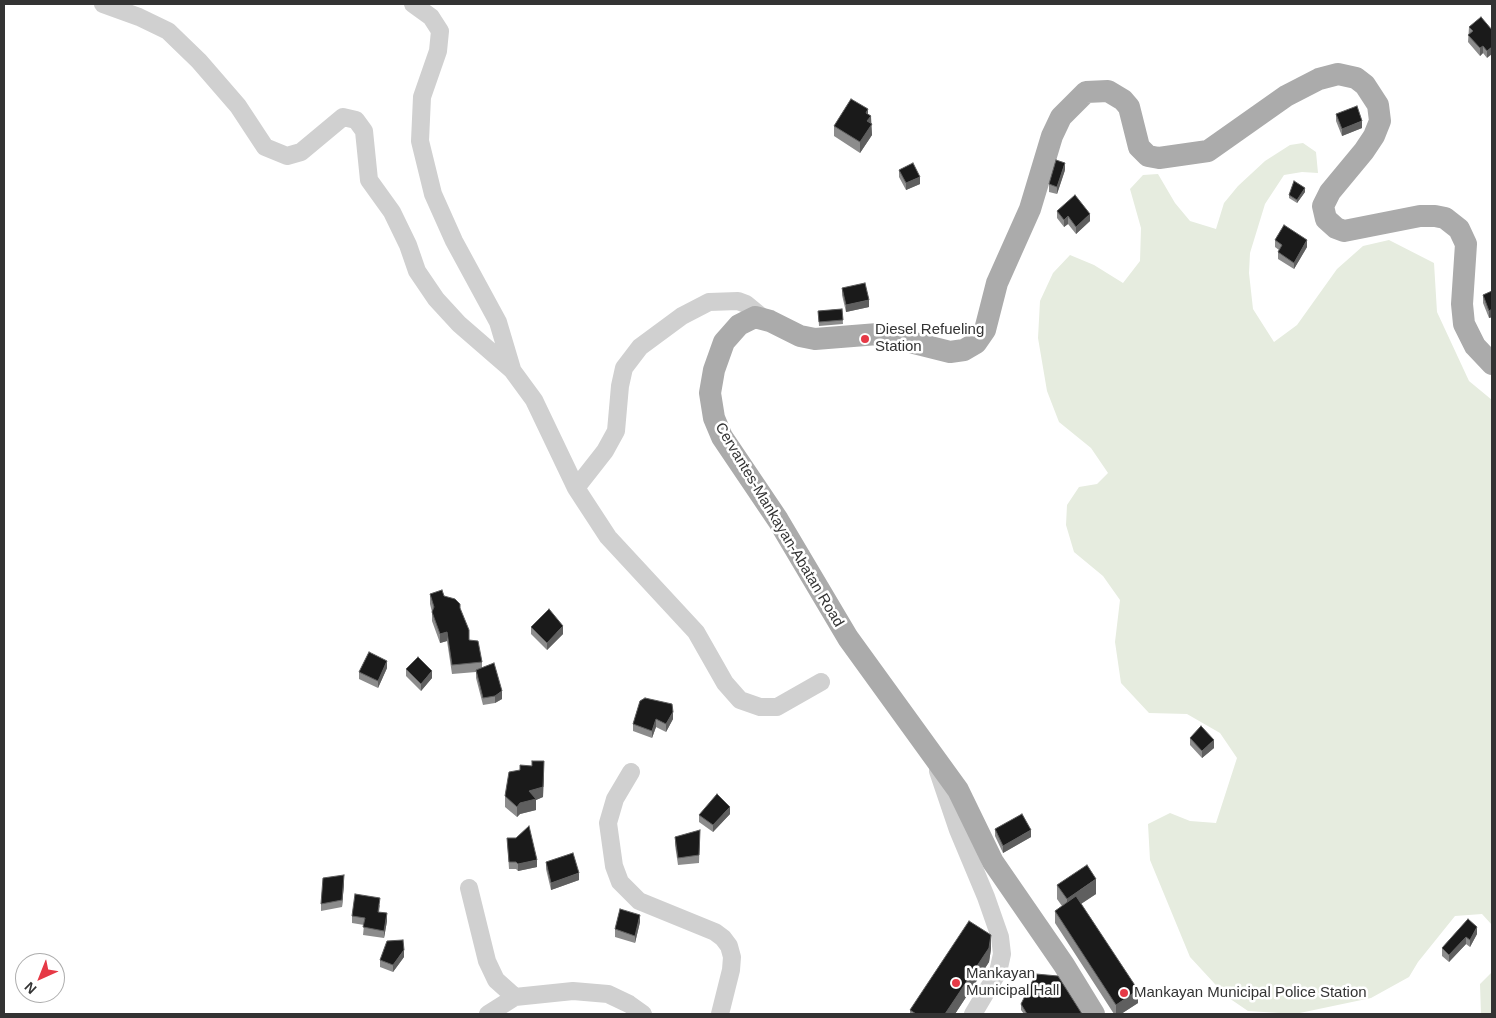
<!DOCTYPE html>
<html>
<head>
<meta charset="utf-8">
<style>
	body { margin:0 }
	#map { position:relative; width:1496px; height:1018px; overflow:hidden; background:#fff; font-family:Helvetica,sans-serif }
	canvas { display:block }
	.frame { position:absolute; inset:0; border:5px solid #333; pointer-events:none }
	.north { position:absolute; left:15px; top:953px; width:50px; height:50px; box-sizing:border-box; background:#fff; border:1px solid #adadad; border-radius:50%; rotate:224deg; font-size:14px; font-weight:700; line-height:20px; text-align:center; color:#333 }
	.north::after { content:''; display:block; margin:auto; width:18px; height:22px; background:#e63946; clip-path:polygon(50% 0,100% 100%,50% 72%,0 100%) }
</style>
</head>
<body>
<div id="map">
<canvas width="1496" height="1018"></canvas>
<div class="frame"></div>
<div class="north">N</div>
</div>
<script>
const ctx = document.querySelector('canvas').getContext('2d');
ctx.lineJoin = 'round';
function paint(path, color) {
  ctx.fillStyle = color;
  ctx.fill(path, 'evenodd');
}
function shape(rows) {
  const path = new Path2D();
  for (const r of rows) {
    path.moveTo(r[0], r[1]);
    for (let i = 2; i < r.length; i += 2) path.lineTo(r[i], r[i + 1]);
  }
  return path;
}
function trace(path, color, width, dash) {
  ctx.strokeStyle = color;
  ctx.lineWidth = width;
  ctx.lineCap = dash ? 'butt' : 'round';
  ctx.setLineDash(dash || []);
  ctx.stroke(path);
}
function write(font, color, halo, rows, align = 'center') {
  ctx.font = font + ' Helvetica,sans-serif';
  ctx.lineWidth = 5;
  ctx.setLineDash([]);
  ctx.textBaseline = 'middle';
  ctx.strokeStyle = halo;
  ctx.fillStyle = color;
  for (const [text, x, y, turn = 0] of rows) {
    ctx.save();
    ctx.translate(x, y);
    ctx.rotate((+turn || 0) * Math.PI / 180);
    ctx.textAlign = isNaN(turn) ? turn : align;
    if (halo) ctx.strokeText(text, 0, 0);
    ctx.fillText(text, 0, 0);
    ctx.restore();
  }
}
paint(shape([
	[1303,143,1316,152,1318,173,1302,172,1284,175,1265,204,1250,253,1249,273,1253,309,1274,342,1297,325,1337,269,1363,246,1389,240,1434,263,1437,312,1469,381,1492,400,1492,925,1482,914,1455,916,1418,962,1409,977,1371,998,1295,1014,1248,1011,1226,996,1190,957,1150,860,1148,824,1170,813,1190,821,1216,823,1237,758,1220,733,1187,714,1149,713,1121,683,1115,642,1120,600,1103,576,1074,552,1066,525,1067,505,1079,487,1097,484,1108,473,1091,448,1059,422,1047,391,1038,338,1040,301,1053,273,1070,255,1094,265,1123,283,1140,261,1141,228,1130,189,1143,175,1158,174,1175,203,1190,221,1216,229,1224,203,1238,186,1265,161,1290,145],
	[1492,972,1492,1014,1481,1014,1480,984]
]), '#e6ecdf');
trace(shape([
	[103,4,139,17,168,31,199,61,238,106,265,147,287,156,301,152,343,117,356,120,364,131,369,180,392,212,408,245,417,271,436,299,459,324,512,370,534,400,576,488],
	[413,4,431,17,440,31,438,51,422,97,420,141,433,194,454,241,498,322,512,369],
	[763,318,746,304,738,301,709,302,682,316,640,347,624,368,620,386,616,431,605,451,576,488,608,537,696,632,725,683,740,700,760,707,777,707,821,682],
	[938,771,958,830,986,897,1000,937,1002,954,998,972,973,1014],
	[631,772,615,799,608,823,614,866,620,882,639,901,715,932,723,938,729,946,732,957,731,970,720,1014],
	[469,888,487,961,496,980,515,997,573,991,608,994,629,1004,643,1014],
	[488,1014,515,997]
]), '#d0d0d0', 18);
trace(shape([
	[1094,1014,1064,965,993,862,958,790,848,638,778,520,722,437,714,418,710,393,714,370,724,342,739,325,755,317,770,321,800,336,815,339,878,334,950,352,964,350,976,343,985,330,997,283,1030,209,1052,136,1061,117,1086,92,1108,91,1123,100,1129,107,1139,147,1148,156,1159,158,1208,151,1286,96,1319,79,1338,74,1356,78,1365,85,1378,105,1380,121,1374,136,1364,151,1330,192,1323,206,1326,219,1336,228,1344,231,1420,216,1435,216,1445,218,1459,229,1466,244,1462,304,1464,324,1475,346,1492,364]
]), '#ababab', 22);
paint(shape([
	[1469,27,1492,30,1487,58,1483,53,1480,56,1468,42],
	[868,114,871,123,872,135,860,153,834,136,834,126],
	[1336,114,1362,128,1342,136,1336,121],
	[899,170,920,184,906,190,899,177],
	[1065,170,1057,194,1049,192,1049,184],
	[1305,192,1297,203,1289,198,1289,195],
	[1057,211,1090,221,1076,234,1068,224,1064,227,1057,218],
	[1275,240,1307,247,1294,269,1278,259,1278,252,1279,250,1275,247],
	[842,288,869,307,846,312,842,295],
	[1492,291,1492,317,1489,318,1483,303,1483,295],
	[842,309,843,324,819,326,818,311],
	[430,594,444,596,460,610,469,640,482,662,482,668,502,699,495,703,483,705,476,678,476,672,452,674,447,641,440,643,432,621,432,612,430,604],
	[531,627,563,634,547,650,531,634],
	[387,668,378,688,359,679,359,672],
	[406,669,432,678,421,691,406,676],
	[640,701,673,719,666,732,656,727,652,738,633,731,633,724],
	[1190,738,1214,748,1202,758,1190,745],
	[544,772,543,797,536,800,536,810,520,814,517,817,505,807,505,796],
	[730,814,713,832,699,822,699,815],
	[995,829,1031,837,1003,853,995,836],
	[700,830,699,863,678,865,675,845,675,837],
	[507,838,537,867,518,871,516,869,509,869],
	[546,862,579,880,551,890,546,869],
	[344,883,342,907,321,911,321,904],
	[1057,885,1096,894,1081,904,1138,1003,1121,1014,1114,1014,1055,923,1055,911,1062,906,1057,899],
	[380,905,379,912,387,921,384,938,363,935,364,925,352,923,352,916],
	[1468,919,1477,934,1470,947,1466,944,1449,962,1442,956,1442,948],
	[640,922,635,943,615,937,615,929],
	[991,949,989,962,955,1014,910,1014,910,1010],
	[404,957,393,972,380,967,380,960],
	[1021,1004,1082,1014,1024,1014,1021,1010]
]), '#8c8c8c');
paint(shape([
	[1483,46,1483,53,1480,56,1480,48],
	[1492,47,1492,54,1487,58,1487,51],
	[868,109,868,119,871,116,872,135,860,153,860,142,866,113],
	[1362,121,1362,128,1342,136,1342,129],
	[1065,163,1065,170,1057,194,1057,187],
	[920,177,920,184,906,190,906,183],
	[1305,188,1305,192,1297,203,1297,200],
	[1090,214,1090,221,1076,234,1076,227],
	[1068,216,1068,224,1064,227,1064,220],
	[1307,240,1307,247,1294,269,1294,263],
	[869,300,869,307,846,312,846,305],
	[1492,309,1492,317,1489,318,1489,311],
	[563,626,563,634,547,650,547,643],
	[447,632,447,641,440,643,440,634],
	[387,661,387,668,378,688,378,681],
	[432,671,432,678,421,691,421,684],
	[502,691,502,699,495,703,495,696],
	[673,712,673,719,666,732,666,724],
	[656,719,656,727,652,738,652,731],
	[1214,740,1214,748,1202,758,1202,751],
	[544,761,543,797,536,800,536,810,520,814,517,817,517,807],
	[730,807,730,814,713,832,713,825],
	[1031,830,1031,837,1003,853,1003,846],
	[537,860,537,867,518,871,518,864],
	[579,873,579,880,551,890,551,883],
	[344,875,344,883,342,907,342,900],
	[1096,879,1096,894,1067,913,1067,899],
	[387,913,387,921,384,938,384,931],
	[640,915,640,922,635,943,635,936],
	[1477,927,1477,934,1470,947,1470,940],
	[991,935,991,949,989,962,955,1014,945,1014],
	[1466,937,1466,944,1449,962,1449,955],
	[404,950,404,957,393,972,393,965],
	[1138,990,1138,1003,1121,1014,1116,1014,1116,1005]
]), '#5f5f5f');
const building = shape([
	[1481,17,1492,30,1492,47,1487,51,1483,46,1480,48,1468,35,1473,31,1469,27,1481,17],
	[851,99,868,109,866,113,871,116,867,121,872,124,860,142,834,126,851,99],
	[1357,106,1362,121,1342,129,1336,114,1357,106],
	[1056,160,1065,163,1057,187,1049,184,1056,160],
	[913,163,920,177,906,183,899,170,913,163],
	[1294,181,1305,188,1297,200,1289,195,1294,181],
	[1075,195,1090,214,1076,227,1068,216,1064,220,1057,211,1075,195],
	[1284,225,1307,240,1294,263,1278,252,1282,245,1275,240,1284,225],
	[865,283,869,300,846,305,842,288,865,283],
	[1492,291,1492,309,1489,311,1483,295,1492,291],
	[842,309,843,320,819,322,818,311,842,309],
	[442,590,444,596,455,599,460,604,460,608,469,630,469,640,478,641,482,662,452,665,447,632,440,634,432,612,434,607,430,594,442,590],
	[549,609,563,626,547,643,531,627,549,609],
	[369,652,387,661,378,681,359,672,369,652],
	[418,657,432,671,421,684,406,669,418,657],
	[494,663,502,691,495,696,483,698,476,670,494,663],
	[645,698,672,704,673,712,666,724,656,719,652,731,633,724,640,701,645,698],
	[1201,726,1214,740,1202,751,1190,738,1201,726],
	[532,761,544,761,543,787,529,791,536,799,520,803,517,807,505,796,509,772,520,770,520,765,532,766,532,761],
	[717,794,730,807,713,825,699,815,717,794],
	[1022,814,1031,830,1003,846,995,829,1022,814],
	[529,826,537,860,518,864,516,862,509,862,507,838,516,838,529,826],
	[700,830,699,855,678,858,675,837,700,830],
	[573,853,579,873,551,883,546,862,573,853],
	[1087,865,1096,879,1067,899,1057,885,1087,865],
	[344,875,342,900,321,904,323,878,344,875],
	[355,894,380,898,378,912,387,913,384,931,363,927,365,918,352,916,355,894],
	[1076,896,1138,990,1116,1005,1055,911,1076,896],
	[620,909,640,915,635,936,615,929,620,909],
	[1468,919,1477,927,1470,940,1466,937,1449,955,1442,948,1468,919],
	[969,921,991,935,989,948,945,1014,916,1014,910,1010,969,921],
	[403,940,404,950,393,965,380,960,387,941,403,940],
	[1036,974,1058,976,1082,1014,1027,1014,1021,1004,1036,974]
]);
paint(building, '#1a1a1a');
trace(building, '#5f5f5f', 1);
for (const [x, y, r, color] of [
	[865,339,5,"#e63946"],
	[956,983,5,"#e63946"],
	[1124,993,5,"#e63946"]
]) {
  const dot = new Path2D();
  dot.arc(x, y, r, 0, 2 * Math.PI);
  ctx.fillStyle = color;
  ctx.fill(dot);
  trace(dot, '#fff', 2);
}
write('15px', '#333', '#fff', [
	["Diesel Refueling",875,330],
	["Station",875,347],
	["Mankayan",966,974],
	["Municipal Hall",966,991],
	["Mankayan Municipal Police Station",1134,993]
], 'left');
write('15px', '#333', '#fff', [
	["Cervantes-Mankayan-Abatan Road",779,525,59]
]);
</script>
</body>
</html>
